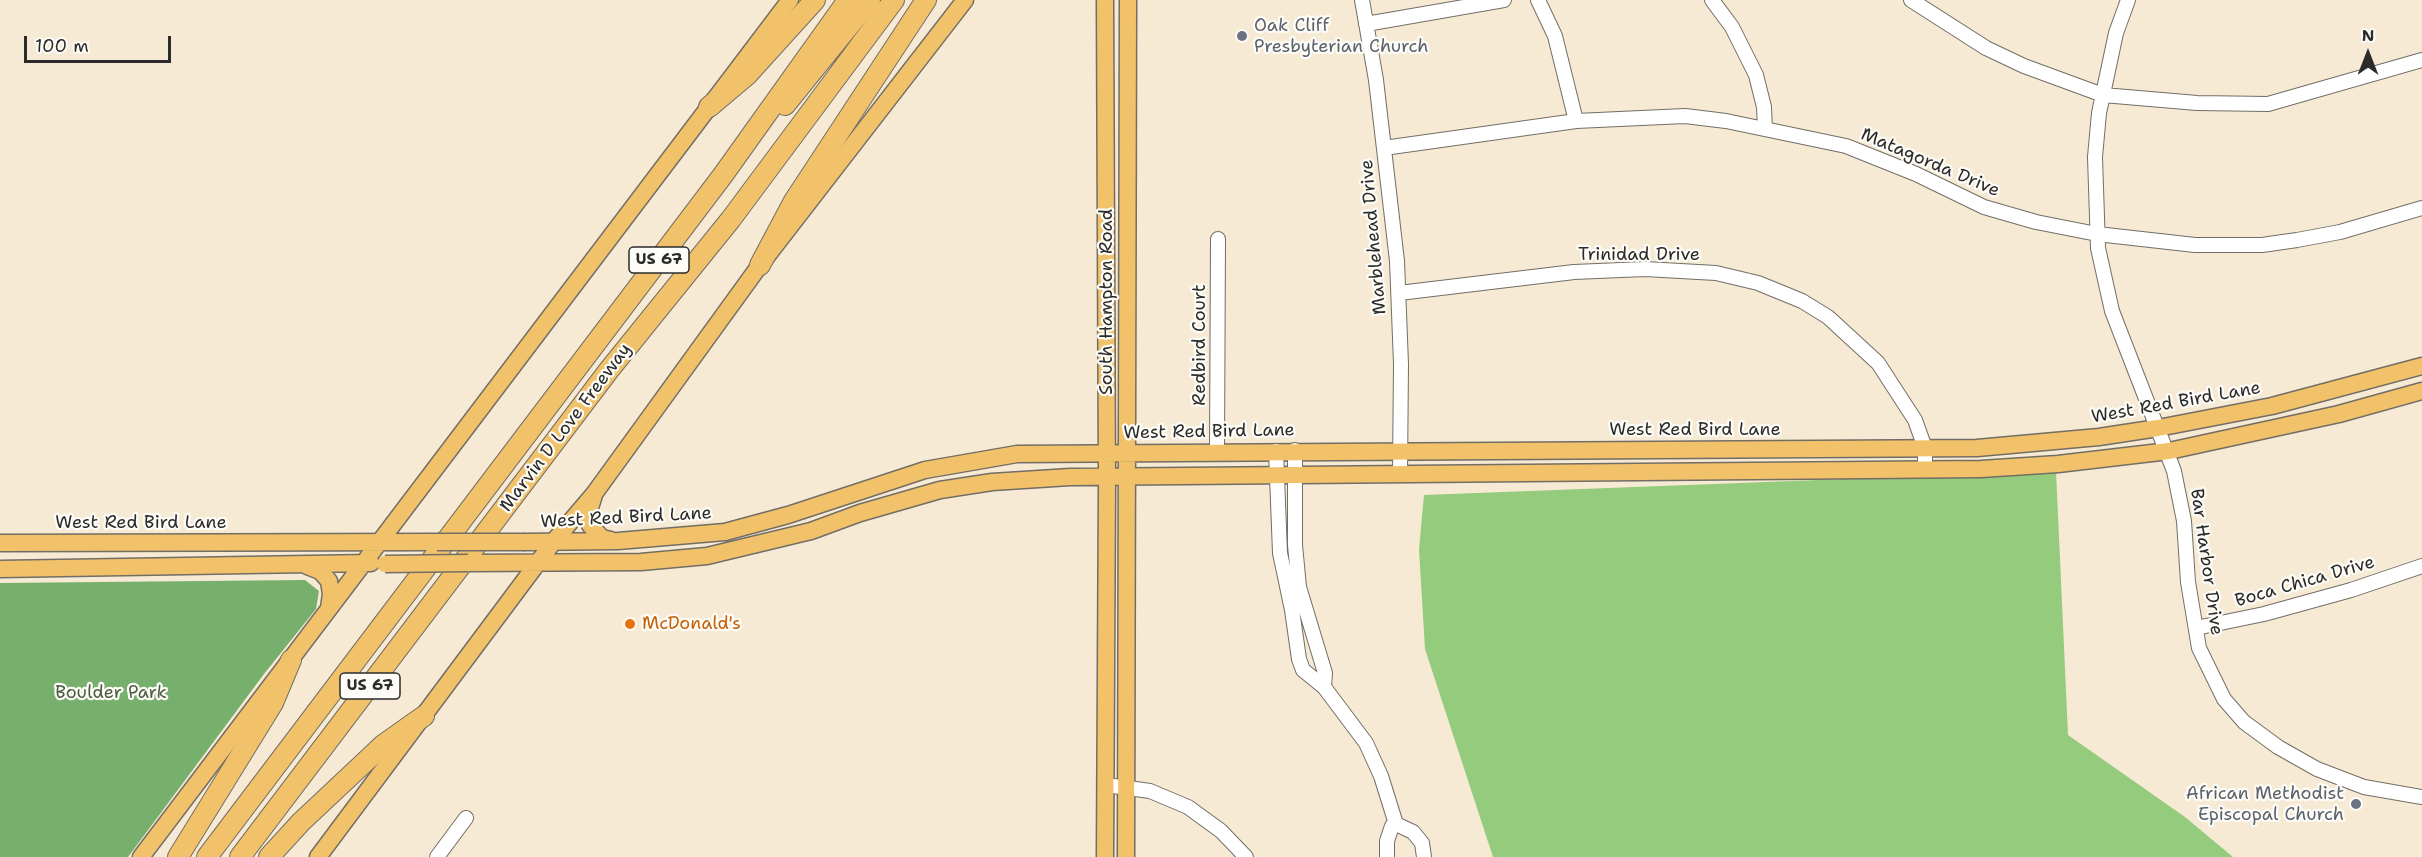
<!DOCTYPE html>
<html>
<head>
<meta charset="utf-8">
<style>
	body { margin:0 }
	#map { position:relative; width:2422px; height:857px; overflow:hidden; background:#f6ead4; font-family:"Shantell Sans",sans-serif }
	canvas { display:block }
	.north { position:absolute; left:2338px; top:24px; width:60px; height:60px; -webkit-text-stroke:4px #fdfcf7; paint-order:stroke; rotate:0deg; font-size:16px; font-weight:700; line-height:24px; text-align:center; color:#2b2b2b }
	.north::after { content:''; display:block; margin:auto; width:21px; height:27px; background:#2b2b2b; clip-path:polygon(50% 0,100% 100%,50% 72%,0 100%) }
	.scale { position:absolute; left:24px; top:36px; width:147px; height:27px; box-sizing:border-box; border:3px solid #2b2b2b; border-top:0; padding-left:8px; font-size:18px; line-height:21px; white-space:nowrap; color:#2b2b2b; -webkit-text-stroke:4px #fdfcf7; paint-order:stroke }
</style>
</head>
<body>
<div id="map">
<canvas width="2422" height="857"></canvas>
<div class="north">N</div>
<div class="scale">100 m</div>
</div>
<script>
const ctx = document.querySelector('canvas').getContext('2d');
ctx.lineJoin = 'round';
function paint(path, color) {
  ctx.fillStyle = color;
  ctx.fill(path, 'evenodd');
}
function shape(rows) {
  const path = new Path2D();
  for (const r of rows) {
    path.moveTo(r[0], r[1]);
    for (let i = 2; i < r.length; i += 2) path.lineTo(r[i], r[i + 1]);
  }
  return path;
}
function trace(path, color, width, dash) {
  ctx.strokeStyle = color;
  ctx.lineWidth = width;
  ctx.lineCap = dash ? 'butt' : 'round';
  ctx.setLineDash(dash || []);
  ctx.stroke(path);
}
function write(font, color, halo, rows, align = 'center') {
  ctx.font = font + ' "Shantell Sans",sans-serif';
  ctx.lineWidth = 4.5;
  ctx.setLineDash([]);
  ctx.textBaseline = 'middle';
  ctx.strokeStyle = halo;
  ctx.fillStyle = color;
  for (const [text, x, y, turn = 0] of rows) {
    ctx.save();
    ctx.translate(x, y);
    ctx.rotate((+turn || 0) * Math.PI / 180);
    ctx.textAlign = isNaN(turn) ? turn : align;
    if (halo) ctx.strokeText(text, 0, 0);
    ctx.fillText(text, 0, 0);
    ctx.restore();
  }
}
paint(shape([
	[2056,471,2068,735,2185,817,2233,857,1493,857,1425,649,1419,549,1424,495]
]), '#94cb7d');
paint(shape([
	[305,580,319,591,316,609,264,674,128,857,0,857,0,583]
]), '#77af6c');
const minor = shape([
	[1362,0,1376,80,1397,261,1401,364,1400,473],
	[1538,0,1555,36,1576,121],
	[1712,0,1732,27,1756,75,1764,107,1765,129],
	[1911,0,1986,48,2024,66,2103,95,2197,103,2268,104,2422,60],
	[2128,0,2116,33,2099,113,2095,157,2098,248,2112,311,2174,471,2184,521,2188,582,2199,648,2224,699,2244,722,2278,747,2317,769,2364,787,2422,797],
	[1366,24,1504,0],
	[1384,148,1576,121,1685,116,1726,121,1846,146,1916,174,1984,207,2036,222,2097,234,2195,245,2262,245,2297,240,2340,232,2422,208],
	[1399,293,1574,272,1645,269,1716,273,1758,283,1802,301,1828,317,1878,363,1915,420,1925,448,1925,470],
	[1295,450,1295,545,1299,587,1325,673,1324,687],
	[1217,451,1218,239],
	[1276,451,1280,553,1292,610,1299,659,1303,670,1324,687,1366,743,1381,776,1396,824],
	[2196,628,2264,614,2351,590,2422,566],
	[1106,785,1150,791,1188,807,1221,831,1246,857],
	[437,857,466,818],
	[1387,857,1387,841,1392,826,1396,824,1413,832,1422,843,1424,857]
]);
const major = shape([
	[594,495,589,511,590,525,602,538,611,540],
	[525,542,618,541,725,532,788,515,925,470,1017,454,1977,448,2099,437,2158,428,2272,406,2422,366],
	[0,543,437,542],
	[468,563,641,562,707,556,811,531,860,513,940,490,992,482,1070,477,1981,469,2058,464,2169,451,2339,414,2422,391],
	[307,566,320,571,329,581,331,594,329,608],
	[0,569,371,563],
	[141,857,790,0],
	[318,857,554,541,594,494,760,265,965,0],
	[1105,857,1107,483,1105,0],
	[1126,857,1128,0]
]);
const highway = shape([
	[785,105,870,0],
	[709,107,747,75,815,0],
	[760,265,794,201,926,0],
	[178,857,273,703,291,660],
	[207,857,723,175,848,0],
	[240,857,609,370,731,219,894,0],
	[269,857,301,822,383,745,424,716]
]);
trace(minor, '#726e66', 16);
trace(major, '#726e66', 19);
trace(highway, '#726e66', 22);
trace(minor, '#fff', 14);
trace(major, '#f2c26a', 16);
trace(highway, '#f2c26a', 20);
const majorBridge = shape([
	[437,542,525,542],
	[385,564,468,563]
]);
trace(majorBridge, '#726e66', 19, []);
trace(majorBridge, '#f2c26a', 16);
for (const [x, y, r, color] of [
	[1242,36,6,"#6b7280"],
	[630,624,6,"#e8710a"],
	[2356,804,6,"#6b7280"]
]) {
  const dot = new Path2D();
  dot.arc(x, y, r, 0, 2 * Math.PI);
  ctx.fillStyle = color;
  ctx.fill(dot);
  trace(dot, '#fdfcf7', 2);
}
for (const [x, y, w] of [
	[659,260,60],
	[370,686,60]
]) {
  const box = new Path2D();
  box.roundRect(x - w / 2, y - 13, w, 26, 4.5);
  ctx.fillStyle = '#fdfcf7';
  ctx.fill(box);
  trace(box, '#2b2b2b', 1.5);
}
write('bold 16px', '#2b2b2b', null, [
	["US 67",659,260],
	["US 67",370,686]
]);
write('18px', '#5b616d', '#fdfcf7', [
	["Oak Cliff",1254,26],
	["Presbyterian Church",1254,47],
	["African Methodist",2344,794,"right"],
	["Episcopal Church",2344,815,"right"]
], 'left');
write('18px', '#2b2b2b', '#fdfcf7', [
	["Matagorda Drive",1930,163,23],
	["Marblehead Drive",1374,237,-95],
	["Trinidad Drive",1639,255],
	["South Hampton Road",1107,302,-90],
	["Redbird Court",1200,345,-90],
	["West Red Bird Lane",2176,403,-10],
	["Marvin D Love Freeway",566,428,-53],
	["West Red Bird Lane",1695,430],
	["West Red Bird Lane",1209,432,-1],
	["West Red Bird Lane",626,518,-3],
	["West Red Bird Lane",141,523],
	["Bar Harbor Drive",2206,562,82],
	["Boca Chica Drive",2305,582,-16]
]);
write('18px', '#c56008', '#fdfcf7', [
	["McDonald's",642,624]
], 'left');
write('18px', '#4a5b44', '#fdfcf7', [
	["Boulder Park",111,693]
]);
</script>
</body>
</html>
